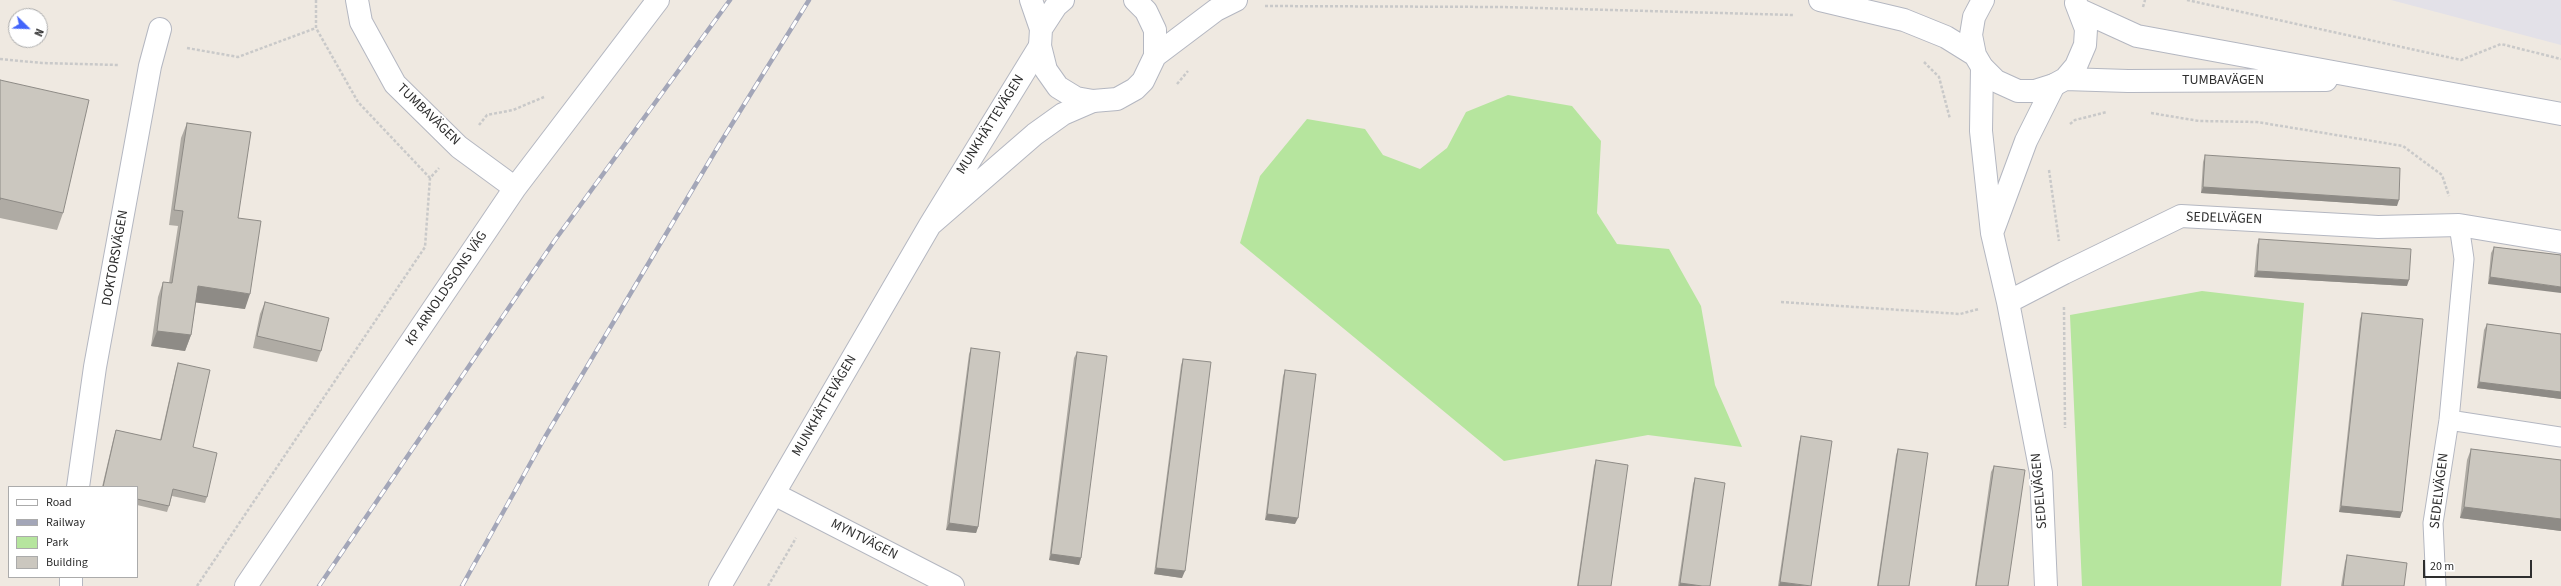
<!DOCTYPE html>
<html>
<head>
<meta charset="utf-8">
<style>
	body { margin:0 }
	#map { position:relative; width:2561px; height:586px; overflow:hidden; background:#efe9e1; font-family:"Source Sans 3",sans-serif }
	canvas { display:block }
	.legend { position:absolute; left:8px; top:486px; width:130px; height:92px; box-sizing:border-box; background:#fff; border:1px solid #ababab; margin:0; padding:5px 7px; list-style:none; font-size:12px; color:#2e2e2e }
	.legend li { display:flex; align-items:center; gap:8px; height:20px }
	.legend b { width:20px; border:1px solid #ababab }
	.north { position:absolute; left:8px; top:8px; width:40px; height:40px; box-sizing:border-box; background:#fff; border:1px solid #ababab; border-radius:50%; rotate:113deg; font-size:11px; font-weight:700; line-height:16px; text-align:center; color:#2e2e2e }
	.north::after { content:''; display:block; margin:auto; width:14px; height:18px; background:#4264fb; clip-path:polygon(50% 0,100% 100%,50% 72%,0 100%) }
	.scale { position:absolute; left:2423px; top:560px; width:109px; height:18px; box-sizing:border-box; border:2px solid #2e2e2e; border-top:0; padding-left:5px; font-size:12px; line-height:14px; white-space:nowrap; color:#2e2e2e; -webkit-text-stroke:3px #fff; paint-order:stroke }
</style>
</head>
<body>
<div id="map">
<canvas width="2561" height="586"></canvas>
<ul class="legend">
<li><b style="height:5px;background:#fff"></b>Road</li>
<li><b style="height:5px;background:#a3a6b8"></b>Railway</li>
<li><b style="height:11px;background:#b6e59e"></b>Park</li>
<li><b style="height:11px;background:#cbc7bf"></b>Building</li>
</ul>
<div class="north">N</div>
<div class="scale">20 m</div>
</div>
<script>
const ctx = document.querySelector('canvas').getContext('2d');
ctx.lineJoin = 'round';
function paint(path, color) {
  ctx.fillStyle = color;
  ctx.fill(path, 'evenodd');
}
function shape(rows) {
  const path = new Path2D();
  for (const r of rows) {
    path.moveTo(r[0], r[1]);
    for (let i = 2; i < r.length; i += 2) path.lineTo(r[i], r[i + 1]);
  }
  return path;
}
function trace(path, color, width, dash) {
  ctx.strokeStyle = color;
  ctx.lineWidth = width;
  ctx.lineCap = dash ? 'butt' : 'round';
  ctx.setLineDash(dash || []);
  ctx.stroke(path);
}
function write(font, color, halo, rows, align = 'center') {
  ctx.font = font + ' "Source Sans 3",sans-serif';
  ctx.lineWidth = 4;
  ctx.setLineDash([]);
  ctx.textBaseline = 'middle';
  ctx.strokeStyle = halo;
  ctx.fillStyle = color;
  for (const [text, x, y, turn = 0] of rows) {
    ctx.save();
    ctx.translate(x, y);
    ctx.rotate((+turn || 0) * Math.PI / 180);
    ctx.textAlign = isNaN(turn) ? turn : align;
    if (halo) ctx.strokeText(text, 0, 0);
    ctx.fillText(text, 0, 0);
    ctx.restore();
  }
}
paint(shape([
	[2391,0,2561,0,2561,45]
]), '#e3e1e8');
paint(shape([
	[1508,95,1572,106,1601,141,1597,213,1617,244,1669,249,1701,306,1715,385,1742,447,1648,435,1504,461,1240,243,1260,176,1307,119,1365,129,1383,155,1420,169,1447,148,1466,112],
	[2202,291,2304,303,2281,586,2082,586,2070,315]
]), '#b6e59e');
const service = shape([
	[2449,420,2561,437],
	[2436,586,2433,523,2449,420,2464,259,2459,225]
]);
const minor = shape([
	[1040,46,930,225,1035,134,1063,114,1093,101],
	[1982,67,1981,131,1992,233,2026,141,2054,85],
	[1992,233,2008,302,2041,473,2046,586],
	[2008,302,2064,273,2181,216,2378,227,2459,225,2561,242],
	[78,487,95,367,150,66,160,29],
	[774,494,953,586],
	[71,586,71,577],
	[720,586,930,225]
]);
const secondary = shape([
	[357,0,361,22,395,84,459,147,515,188],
	[1031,0,1041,29],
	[1063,0,1056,6,1041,29,1040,46,1046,70,1058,87,1076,98,1093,101,1117,99,1135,89,1143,81,1155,56,1155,30,1146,11,1135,0],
	[1820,0,1904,20,1946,37,1975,55],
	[1983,0,1974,17,1971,35,1975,55,1982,67,1996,81,2018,91,2035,91,2054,85,2065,79,2076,66,2085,45,2086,29,2076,3],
	[2080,10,2137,36,2561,114],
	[1155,56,1216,10,1236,0],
	[2065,79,2128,81,2326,80],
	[246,586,515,188,658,0]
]);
trace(service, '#b4b7c1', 21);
trace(minor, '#b4b7c1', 24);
trace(secondary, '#b4b7c1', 24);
trace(shape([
	[316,0,316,28,358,102,430,178],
	[2187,0,2461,60,2501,44,2561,59],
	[1265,6,1503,7,1793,15],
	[2143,7,2145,0],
	[187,48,238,57,316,28],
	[0,59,42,63,119,65],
	[1924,62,1939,77,1950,119],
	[1177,84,1188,71],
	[2151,113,2199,121,2257,122,2403,146,2442,175,2449,196],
	[2070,124,2075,120,2107,112],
	[479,125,487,115,513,110,544,97],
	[2049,170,2059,241],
	[1781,302,1960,314,1979,309],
	[2064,307,2065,428],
	[197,586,425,247,430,178,439,168],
	[768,586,796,538]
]), '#c9c9c9', 2.5, [3, 2]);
trace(service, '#fff', 19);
trace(minor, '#fff', 22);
trace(secondary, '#fff', 22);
const rail = shape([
	[319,586,555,240,730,0],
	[462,586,545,437,719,145,809,0]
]);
trace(rail, '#a3a6b8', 4.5);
trace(rail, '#fff', 3, [9]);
paint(shape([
	[0,80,63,213,57,230,0,218],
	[187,123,238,218,245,309,196,302,191,335,185,351,151,346,158,297,163,282,169,283,178,226,169,225,181,138],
	[2205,155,2397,206,2201,193,2203,162],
	[2259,239,2407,286,2254,277,2257,245],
	[2494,247,2561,255,2488,284,2491,253],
	[265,302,321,351,317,362,253,348,260,314],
	[2362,313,2400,518,2339,512,2360,319],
	[2487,324,2561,334,2561,399,2477,388,2484,330],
	[971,348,978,527,976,533,946,530,969,354],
	[1077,352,1081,558,1079,565,1049,560,1074,358],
	[1183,359,1182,578,1154,574,1181,365],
	[178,363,193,447,207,497,205,503,172,496,169,506,167,512,137,505,137,487,102,487,114,436,116,430,160,440,176,369],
	[1285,370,1295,524,1265,520,1283,376],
	[1801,436,1811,586,1778,586,1799,443],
	[1898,449,1909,586,1877,586,1896,455],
	[2471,449,2561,460,2561,531,2460,518,2467,460],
	[1596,460,1611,586,1577,586,1594,466],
	[1994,466,2008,586,1975,586,1991,472],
	[1695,478,1710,586,1678,586,1693,484],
	[2347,555,2404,586,2341,586,2345,562]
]), '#afaba4');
paint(shape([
	[2203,187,2399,200,2397,206,2201,193],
	[2257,271,2409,280,2407,286,2254,277],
	[2490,277,2561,287,2561,293,2488,284],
	[198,286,250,294,245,309,192,302],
	[157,331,191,335,185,351,151,346],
	[2479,382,2561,392,2561,399,2477,388],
	[2341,506,2402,512,2400,518,2339,512],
	[2464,507,2561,519,2561,531,2460,518],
	[1267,514,1298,518,1295,524,1265,520],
	[949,523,978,527,976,533,946,530],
	[1051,554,1081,558,1079,565,1049,560],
	[1156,568,1185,571,1182,578,1154,574],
	[1780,582,1807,586,1779,586],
	[1680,583,1702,586,1679,586]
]), '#8e8b86');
const building = shape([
	[0,80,89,100,63,213,0,198,0,200,0,80],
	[187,123,251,132,238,218,261,221,250,294,198,286,191,335,157,331,163,282,172,283,183,211,174,210,187,123],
	[2205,155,2400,168,2399,200,2203,187,2205,155],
	[2259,239,2411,249,2409,280,2257,271,2259,239],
	[2494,247,2561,255,2561,287,2490,277,2494,247],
	[265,302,329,318,321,351,257,336,265,302],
	[2362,313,2423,319,2402,512,2341,506,2362,313],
	[2487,324,2561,334,2561,392,2479,382,2487,324],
	[971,348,1000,352,978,527,949,523,971,348],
	[1077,352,1107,356,1081,558,1051,554,1077,352],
	[1183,359,1211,362,1185,571,1156,568,1183,359],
	[178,363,210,370,193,447,217,453,207,497,173,489,169,506,137,499,137,487,103,487,116,430,161,440,178,363],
	[1285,370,1316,374,1298,518,1267,514,1285,370],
	[1801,436,1832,441,1811,586,1780,582,1801,436],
	[1898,449,1928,453,1909,586,1878,586,1898,449],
	[2471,449,2561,460,2561,519,2464,507,2471,449],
	[1596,460,1628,465,1611,586,1578,586,1596,460],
	[1994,466,2025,470,2008,586,1976,586,1994,466],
	[1695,478,1725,483,1710,586,1702,586,1680,583,1695,478],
	[2347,555,2407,563,2404,586,2343,586,2347,555]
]);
paint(building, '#cbc7bf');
trace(building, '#8e8b86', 1);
write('14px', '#2e2e2e', '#fff', [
	["TUMBAVÄGEN",2223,81],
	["TUMBAVÄGEN",428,115,44],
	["MUNKHÄTTEVÄGEN",991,125,-58],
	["SEDELVÄGEN",2224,219,2],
	["DOKTORSVÄGEN",116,258,-80],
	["KP ARNOLDSSONS VÄG",447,289,-56],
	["MUNKHÄTTEVÄGEN",825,406,-60],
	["SEDELVÄGEN",2040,491,-95],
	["SEDELVÄGEN",2440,491,-83],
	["MYNTVÄGEN",864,540,27]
]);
</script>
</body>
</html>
